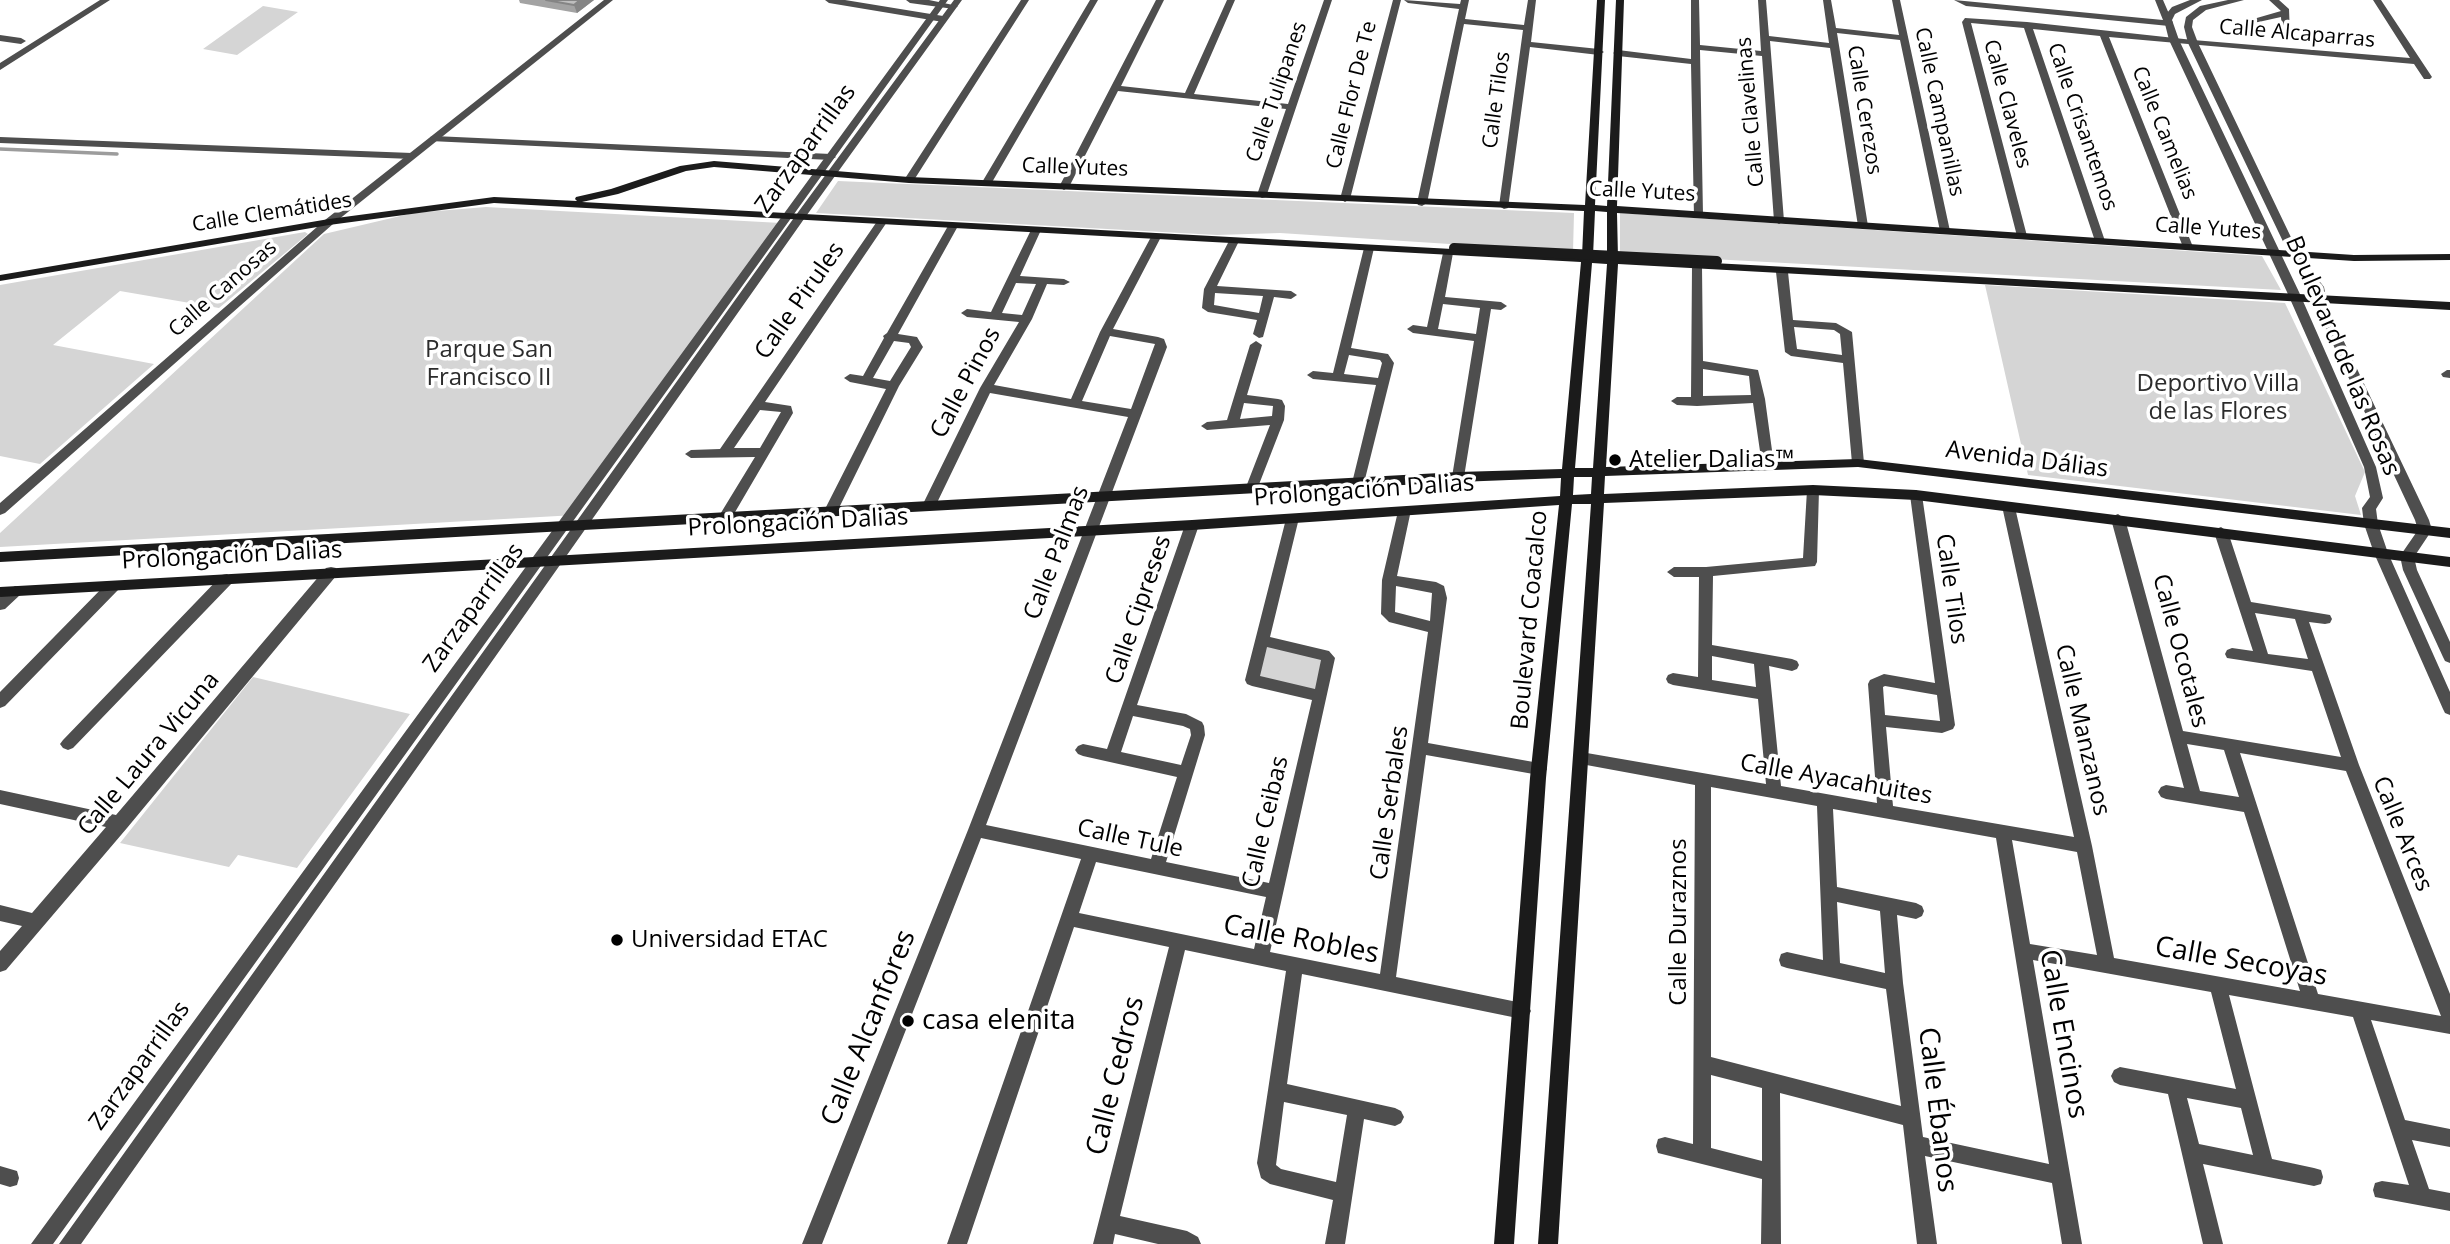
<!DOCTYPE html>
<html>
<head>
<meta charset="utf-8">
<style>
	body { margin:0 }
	canvas { display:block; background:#fff }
</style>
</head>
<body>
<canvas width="2450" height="1244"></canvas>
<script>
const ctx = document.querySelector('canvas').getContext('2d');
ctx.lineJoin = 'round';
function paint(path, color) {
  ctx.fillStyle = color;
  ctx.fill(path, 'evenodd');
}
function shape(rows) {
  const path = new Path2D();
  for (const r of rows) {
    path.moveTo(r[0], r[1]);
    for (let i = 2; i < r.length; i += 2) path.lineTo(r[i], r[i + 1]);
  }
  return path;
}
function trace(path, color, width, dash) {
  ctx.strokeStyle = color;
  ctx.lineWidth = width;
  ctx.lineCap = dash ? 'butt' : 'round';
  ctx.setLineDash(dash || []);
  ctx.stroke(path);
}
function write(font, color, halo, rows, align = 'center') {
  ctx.font = font + ' "Open Sans",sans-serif';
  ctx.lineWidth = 7;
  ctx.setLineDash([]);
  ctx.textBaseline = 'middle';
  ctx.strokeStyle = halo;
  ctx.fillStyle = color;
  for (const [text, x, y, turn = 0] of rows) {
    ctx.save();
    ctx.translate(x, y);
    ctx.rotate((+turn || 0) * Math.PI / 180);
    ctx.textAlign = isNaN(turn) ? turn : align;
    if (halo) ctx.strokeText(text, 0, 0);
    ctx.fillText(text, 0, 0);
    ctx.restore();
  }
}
paint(shape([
	[263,6,298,12,237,55,203,49],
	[838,181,1574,213,1573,252,1280,233,1217,235,816,213],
	[486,207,781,223,576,515,0,547,0,533,324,234,413,213],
	[1620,213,2262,256,2281,290,1620,254],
	[305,232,308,234,219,308,120,291,53,345,154,364,40,464,0,456,0,285],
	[1985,285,2285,303,2365,472,2355,496,2361,515,2028,475],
	[1261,644,1324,659,1317,693,1254,677],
	[253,677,410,714,297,868,238,855,229,867,120,843]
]), '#d5d5d5');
trace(shape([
	[0,149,117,154]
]), '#9c9c9c', 3.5);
paint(shape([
	[100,0,110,0,0,70,0,63,100,0],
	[825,0,845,0,943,16,947,19,943,22,829,3,825,0],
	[906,0,929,0,958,6,954,9,910,3,906,0],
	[1021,0,1029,0,914,180,905,182,904,180,1021,0],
	[1090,0,1098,0,991,184,990,186,982,186,981,184,1090,0],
	[1156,0,1164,0,1121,86,1185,93,1227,0,1235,0,1194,94,1288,104,1324,0,1332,0,1266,197,1262,198,1257,195,1286,109,1118,91,1069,187,1064,190,1059,187,1156,0],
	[1393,0,1401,0,1350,199,1345,202,1340,199,1393,0],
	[1404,0,1460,4,1461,0,1469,0,1465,19,1524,25,1528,0,1536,0,1531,42,1599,49,1604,52,1599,55,1530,47,1508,208,1504,209,1499,206,1523,30,1464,24,1427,203,1422,206,1418,205,1417,203,1459,9,1408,3,1404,0],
	[1691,0,1699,0,1700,45,1761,51,1758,0,1766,0,1769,36,1829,43,1823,0,1831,0,1836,28,1899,35,1892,0,1900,0,1950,231,1949,233,1945,234,1940,231,1900,40,1837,33,1868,226,1867,228,1859,228,1858,226,1830,48,1770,41,1784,221,1779,224,1774,221,1762,56,1700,50,1703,215,1698,218,1694,217,1691,64,1618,56,1613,53,1618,50,1691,59,1691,0],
	[1954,0,2163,20,2155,0,2163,0,2173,23,2169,26,1966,6,1954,0],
	[2269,0,2279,0,2289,9,2290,35,2282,33,2281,17,2254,23,2266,32,2261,35,2243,22,2281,11,2269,0],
	[2373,0,2381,0,2432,77,2430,79,2424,79,2414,64,2109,37,2193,247,2188,250,2183,247,2100,36,2033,29,2105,241,2100,244,2095,241,2024,28,1971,23,2027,236,2022,239,2017,236,1962,22,1965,18,2027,22,2193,40,2410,58,2373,0],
	[0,35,21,38,26,41,21,44,0,41,0,35],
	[434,136,831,154,836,157,831,160,430,141,430,137,434,136],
	[0,137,412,153,417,156,412,159,0,143,0,137],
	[882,219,887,222,765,402,791,406,793,413,731,519,721,519,719,516,755,457,691,458,685,454,691,450,720,449,878,220,882,219],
	[760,410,781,412,760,448,734,448,760,410],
	[953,223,958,226,898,334,917,337,923,347,899,386,836,514,826,514,824,511,886,389,850,382,844,378,850,374,863,376,884,338,883,336,887,333,948,226,953,223],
	[894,341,909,343,911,347,890,381,873,378,894,341],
	[1036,227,1041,230,1020,276,1064,279,1070,282,1064,285,1047,284,1032,319,994,385,1071,399,1100,332,1151,237,1156,234,1161,237,1113,329,1158,337,1164,339,1167,347,986,825,1151,859,1177,777,1083,756,1078,754,1075,750,1078,746,1083,744,1107,749,1185,525,1192,520,1199,525,1137,705,1186,714,1202,722,1204,726,1205,735,1166,862,1269,883,1312,700,1252,686,1247,684,1245,680,1287,515,1297,515,1299,518,1270,637,1329,651,1335,658,1270,952,1380,974,1428,632,1389,622,1381,614,1382,580,1399,507,1409,507,1411,510,1397,576,1436,582,1444,586,1447,598,1428,743,1539,763,1544,764,1547,769,1544,774,1539,775,1426,755,1396,977,1522,1003,1528,1005,1531,1011,1528,1017,1522,1019,1302,974,1287,1084,1395,1108,1401,1111,1404,1117,1401,1123,1395,1126,1364,1119,1345,1244,1325,1244,1333,1200,1270,1184,1261,1178,1257,1163,1286,971,1185,950,1120,1216,1187,1231,1198,1237,1201,1244,1158,1244,1115,1234,1113,1244,1093,1244,1169,947,1074,927,967,1244,947,1244,1081,859,981,838,822,1244,802,1244,968,830,1128,417,990,393,934,509,924,509,922,506,980,388,1019,322,967,317,961,313,967,309,991,312,1031,230,1036,227],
	[1016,283,1036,284,1022,315,1002,313,1016,283],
	[1110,336,1155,344,1131,409,1082,401,1110,336],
	[1396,586,1432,593,1430,621,1395,612,1396,586],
	[1267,647,1321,660,1315,689,1260,676,1267,647],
	[1133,716,1183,726,1190,729,1191,735,1181,765,1121,752,1133,716],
	[1096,862,1266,897,1254,949,1079,913,1096,862],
	[1284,1102,1347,1115,1336,1182,1281,1169,1276,1165,1284,1102],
	[1234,238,1239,241,1217,286,1291,291,1297,295,1291,299,1274,297,1263,337,1259,338,1253,334,1257,320,1208,312,1202,308,1204,289,1229,241,1234,238],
	[1215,293,1263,296,1259,313,1214,305,1215,293],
	[1369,245,1374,248,1351,348,1388,354,1394,363,1364,483,1358,488,1352,483,1376,385,1313,379,1307,375,1313,371,1333,373,1364,248,1369,245],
	[1349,355,1380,360,1382,363,1378,378,1344,374,1349,355],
	[1448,250,1453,253,1445,297,1501,302,1507,306,1501,310,1491,309,1464,477,1458,482,1452,477,1474,341,1413,333,1407,329,1413,325,1427,327,1443,253,1448,250],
	[1443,304,1480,308,1476,334,1438,329,1443,304],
	[1697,264,1702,267,1703,361,1758,370,1765,399,1774,465,1772,468,1764,468,1762,465,1753,403,1697,406,1677,405,1671,401,1677,397,1691,397,1692,267,1697,264],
	[1703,369,1749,376,1751,395,1703,396,1703,369],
	[1782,269,1788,272,1793,320,1836,323,1852,332,1864,463,1862,466,1854,466,1852,463,1843,363,1791,356,1785,352,1776,272,1782,269],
	[1794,327,1834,330,1840,334,1842,355,1797,349,1794,327],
	[1256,341,1262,345,1247,395,1278,399,1282,400,1285,406,1284,420,1258,487,1252,492,1246,487,1270,425,1207,430,1201,426,1207,422,1227,420,1250,345,1256,341],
	[1244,403,1273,406,1272,416,1240,419,1244,403],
	[2447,370,2450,370,2450,378,2443,377,2441,374,2447,370],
	[1813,485,1819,490,1817,562,1815,566,1713,576,1712,645,1792,659,1797,661,1799,665,1797,669,1792,671,1769,666,1781,786,1877,803,1868,684,1870,680,1884,674,1935,683,1910,495,1916,490,1922,495,1955,725,1953,729,1942,733,1886,727,1893,806,2074,837,2002,506,2004,503,2014,503,2092,846,2114,958,2300,991,2244,812,2166,799,2161,797,2158,792,2161,787,2166,785,2184,788,2111,519,2113,516,2118,514,2125,519,2183,731,2341,757,2312,671,2227,658,2225,654,2227,650,2232,648,2253,651,2214,532,2216,529,2221,527,2228,532,2251,602,2330,615,2332,619,2330,623,2325,624,2309,622,2359,765,2450,994,2450,1034,2371,1020,2405,1120,2450,1129,2450,1147,2412,1140,2429,1189,2450,1193,2450,1211,2375,1197,2373,1190,2375,1183,2382,1181,2409,1185,2353,1017,2229,995,2272,1159,2314,1168,2321,1170,2323,1177,2321,1184,2314,1186,2203,1164,2223,1244,2203,1244,2168,1094,2120,1085,2114,1082,2111,1076,2114,1070,2120,1067,2236,1089,2211,992,2033,960,2082,1244,2062,1244,2052,1183,1925,1156,1937,1244,1917,1244,1903,1125,1780,1093,1781,1244,1761,1244,1762,1179,1658,1153,1656,1146,1658,1139,1665,1137,1693,1144,1695,785,1581,764,1576,763,1573,758,1576,753,1581,752,1766,784,1758,699,1673,685,1668,683,1666,679,1668,675,1673,673,1698,677,1699,577,1674,577,1667,572,1674,567,1706,567,1803,558,1807,490,1813,485],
	[2255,613,2295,619,2308,659,2268,654,2255,613],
	[1712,656,1754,664,1756,687,1712,680,1712,656],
	[1885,686,1937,695,1940,721,1885,715,1883,687,1885,686],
	[2187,744,2224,750,2239,797,2200,791,2187,744],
	[2240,753,2346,771,2441,1016,2318,994,2240,753],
	[1711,787,1817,806,1823,960,1787,952,1781,954,1779,960,1781,966,1787,968,1886,989,1901,1106,1711,1057,1711,787],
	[1833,809,1996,838,2049,1164,1923,1137,1903,983,1897,915,1916,919,1922,916,1924,911,1922,906,1916,903,1837,887,1833,809],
	[2012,840,2077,852,2097,955,2030,944,2012,840],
	[1837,902,1880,911,1885,973,1840,963,1837,902],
	[1711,1075,1762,1088,1762,1161,1711,1148,1711,1075],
	[2187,1098,2241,1108,2253,1155,2199,1144,2187,1098],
	[331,567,336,568,338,572,336,576,127,828,6,970,0,972,0,951,22,926,0,921,0,905,32,913,106,827,0,804,0,790,116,815,326,568,331,567],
	[227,574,234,579,232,583,73,748,68,750,63,748,60,744,63,740,222,575,227,574],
	[113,581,118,582,120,586,118,590,5,706,0,708,0,692,108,582,113,581],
	[15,586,20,587,22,591,20,595,5,609,0,610,0,597,15,586],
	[0,1166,17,1171,19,1178,17,1185,10,1187,0,1184,0,1166]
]), '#4e4e4e');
paint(shape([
	[604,0,613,0,333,224,5,513,0,515,0,503,325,220,604,0],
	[940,0,948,0,53,1244,31,1244,940,0],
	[954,0,962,0,804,219,81,1244,59,1244,796,215,954,0],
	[2190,0,2202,0,2175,14,2172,20,2179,40,2299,292,2376,467,2383,498,2376,509,2378,524,2388,553,2450,692,2450,715,2445,713,2443,709,2374,553,2364,524,2362,508,2370,497,2364,467,2287,292,2169,40,2164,20,2167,13,2172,7,2190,0],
	[2228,0,2244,0,2206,10,2193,20,2192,27,2198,43,2299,254,2324,287,2328,308,2429,520,2432,530,2414,557,2417,570,2450,642,2450,663,2445,661,2443,657,2403,570,2400,556,2418,530,2415,520,2316,308,2312,287,2289,254,2188,43,2184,27,2186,17,2200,6,2228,0]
]), '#4e4e4e');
paint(shape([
	[1597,0,1605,0,1595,205,1607,206,1616,0,1624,0,1617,206,2354,255,2450,254,2450,260,2354,261,1617,213,1618,258,2450,302,2450,310,1618,264,1606,467,1858,459,2450,528,2450,538,1858,467,1605,476,1604,494,1813,485,1916,490,2450,557,2450,567,1916,500,1813,495,1604,503,1558,1244,1538,1244,1591,504,1572,504,1546,778,1514,1244,1494,1244,1530,778,1559,505,1192,530,0,597,0,587,1192,520,1560,496,1561,478,1458,482,0,562,0,552,1458,472,1562,469,1581,262,494,203,329,225,0,281,0,275,329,219,494,197,577,201,575,199,576,197,611,189,680,166,714,161,909,177,1585,205,1597,0],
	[714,167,909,183,1584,211,1582,256,582,202,618,194,686,171,714,167],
	[1595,211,1607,212,1607,257,1593,256,1595,211],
	[1592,263,1607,264,1593,468,1575,468,1592,263],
	[1574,477,1592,477,1591,494,1573,495,1574,477]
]), '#1b1b1b');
trace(shape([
	[1454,248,1717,261]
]), '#1b1b1b', 10);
paint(shape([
	[519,0,594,0,577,13,520,3]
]), '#a3a3a3');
paint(shape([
	[580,0,594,0,577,13,574,5]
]), '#858585');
const building = shape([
	[546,0,580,0,574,5,546,0]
]);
paint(building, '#bebebe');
trace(building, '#858585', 2);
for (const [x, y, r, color] of [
	[1615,460,7,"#000"],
	[617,940,7,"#000"],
	[908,1021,7,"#000"]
]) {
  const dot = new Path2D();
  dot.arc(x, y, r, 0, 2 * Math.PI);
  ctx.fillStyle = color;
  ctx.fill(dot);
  trace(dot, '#fff', 2.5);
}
write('21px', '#000', '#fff', [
	["Calle Alcaparras",2297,34,5],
	["Calle Tulipanes",1277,92,-71],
	["Calle Flor De Te",1352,95,-76],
	["Calle Tilos",1497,100,-82],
	["Calle Claveles",2007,104,75],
	["Calle Cerezos",1864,110,81],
	["Calle Clavelinas",1751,112,-95],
	["Calle Campanillas",1939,112,78],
	["Calle Crisantemos",2082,127,71],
	["Calle Camelias",2164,133,68],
	["Calle Yutes",1075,168,2],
	["Calle Yutes",1642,192,3],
	["Calle Clemátides",272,213,-9],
	["Calle Yutes",2208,229,4],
	["Calle Canosas",223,289,-41]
]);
write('24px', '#000', '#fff', [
	["Zarzaparrillas",806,149,-54],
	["Calle Pirules",800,301,-55],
	["Boulevard de las Rosas",2342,356,67],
	["Calle Pinos",966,383,-62],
	["Avenida Dálias",2027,460,7],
	["Prolongación Dalias",1364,491,-4],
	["Prolongación Dalias",798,523,-3],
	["Calle Palmas",1057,553,-69],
	["Prolongación Dalias",232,556,-3],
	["Calle Tilos",1951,589,82],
	["Zarzaparrillas",474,608,-54],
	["Calle Cipreses",1139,610,-71],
	["Boulevard Coacalco",1530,620,-85],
	["Calle Ocotales",2180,651,75],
	["Calle Manzanos",2082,730,77],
	["Calle Laura Vicuna",149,754,-50],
	["Calle Ayacahuites",1836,780,10],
	["Calle Serbales",1390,803,-82],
	["Calle Ceibas",1266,822,-77],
	["Calle Arces",2402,834,68],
	["Calle Tule",1130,839,12],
	["Calle Duraznos",1679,922,-90],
	["Zarzaparrillas",140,1066,-54]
]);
write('24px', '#2c2c2c', '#fff', [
	["Parque San",489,350],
	["Francisco II",489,378],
	["Deportivo Villa",2218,384],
	["de las Flores",2218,412]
]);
write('24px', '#000', '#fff', [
	["Atelier Dalias™",1629,460],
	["Universidad ETAC",631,940]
], 'left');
write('28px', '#000', '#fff', [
	["Calle Robles",1301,940,11],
	["Calle Secoyas",2241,962,10],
	["Calle Alcanfores",869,1028,-68],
	["Calle Encinos",2063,1034,80],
	["Calle Cedros",1116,1076,-76],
	["Calle Ébanos",1937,1110,83]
]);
write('28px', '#000', '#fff', [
	["casa elenita",922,1021]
], 'left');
</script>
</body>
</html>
